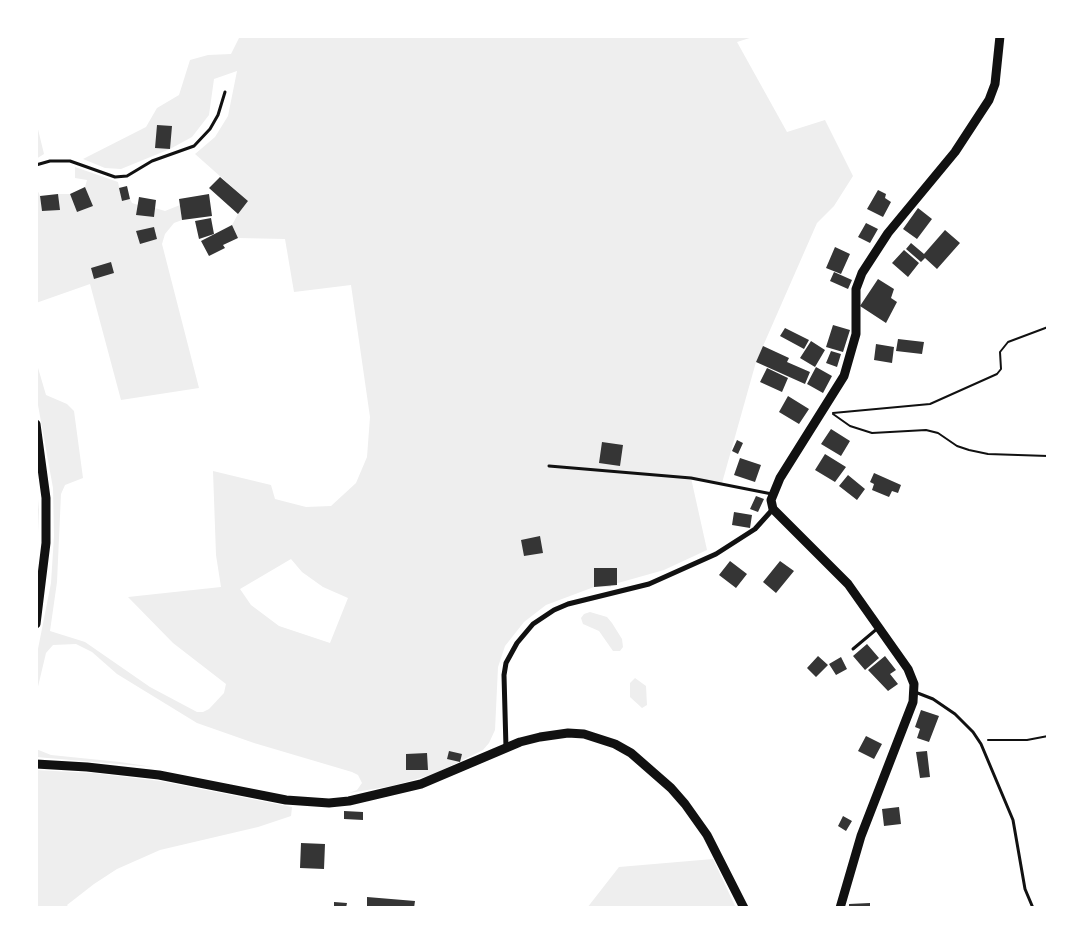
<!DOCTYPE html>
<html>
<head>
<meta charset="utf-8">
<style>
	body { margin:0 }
	#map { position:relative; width:1084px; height:944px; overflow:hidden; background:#fff; font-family:"Open Sans",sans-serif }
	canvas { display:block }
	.frame { position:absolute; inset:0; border:38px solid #fff; pointer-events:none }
</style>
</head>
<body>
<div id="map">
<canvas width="1084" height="944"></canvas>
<div class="frame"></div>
</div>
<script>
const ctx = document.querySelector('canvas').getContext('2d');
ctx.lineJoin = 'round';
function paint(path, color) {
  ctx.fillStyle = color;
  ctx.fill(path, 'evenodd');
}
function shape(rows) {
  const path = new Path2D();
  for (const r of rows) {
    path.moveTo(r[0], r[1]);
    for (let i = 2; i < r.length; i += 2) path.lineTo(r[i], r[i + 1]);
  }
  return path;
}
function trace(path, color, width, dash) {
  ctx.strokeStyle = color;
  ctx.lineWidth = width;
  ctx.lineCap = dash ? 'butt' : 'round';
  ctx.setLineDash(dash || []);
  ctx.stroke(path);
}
paint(shape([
	[240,36,756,36,737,42,787,132,825,120,853,176,834,206,817,223,756,362,722,483,691,478,707,550,664,570,611,585,611,587,594,587,546,605,524,622,505,646,498,667,495,730,489,743,483,750,434,774,392,786,349,793,357,790,362,783,358,775,352,772,254,743,197,723,117,674,92,652,76,644,53,645,46,653,36,695,36,659,51,583,54,536,53,488,36,394,36,361,46,395,67,404,74,411,83,478,65,485,61,494,57,582,50,631,85,642,150,687,197,712,203,712,209,709,224,693,226,684,173,643,128,597,221,587,216,555,213,471,271,485,275,499,306,507,331,506,356,483,367,457,370,417,351,285,294,292,285,239,238,238,232,225,238,214,248,201,195,154,215,137,228,116,237,71,214,79,209,115,192,137,170,149,121,169,105,168,83,159,146,127,157,108,179,95,190,60,208,55,231,54],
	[291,559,302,572,323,587,348,598,330,643,279,626,251,605,240,589],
	[36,121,44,154,36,159],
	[75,167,118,182,122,201,130,199,132,203,138,205,137,215,154,217,155,208,165,211,180,205,182,220,174,223,165,234,162,244,199,388,121,400,90,284,36,303,36,187,40,196,42,211,59,209,58,194,70,194,77,212,93,206,85,187,87,180,75,178],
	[36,478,39,510,36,579],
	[590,612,607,617,612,623,622,639,623,647,620,651,613,651,599,631,583,624,581,618,584,614],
	[635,678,646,686,647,705,642,708,630,697,630,683],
	[36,749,51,755,120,762,153,767,36,757],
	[36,770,93,773,160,781,292,807,291,816,258,827,160,850,117,869,94,884,67,905,69,908,36,908],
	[713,859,736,908,587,908,619,867]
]), '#eee');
paint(shape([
	[157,125,172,126,170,149,155,148],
	[220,177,248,201,238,214,209,188],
	[127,186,130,199,122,201,119,188],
	[85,187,93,206,77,212,70,194],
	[878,190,886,194,885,198,891,202,883,217,867,209],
	[58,194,60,210,42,211,40,196],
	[209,194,212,216,182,220,179,199],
	[139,197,156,200,154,217,136,215],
	[918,208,932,219,917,239,903,229],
	[211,218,214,234,199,239,195,221],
	[866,223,878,229,870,243,858,237],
	[232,225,238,238,223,245,225,248,209,256,201,241],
	[154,227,157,239,140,244,136,231],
	[945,230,960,243,937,269,925,258,921,262,906,249,911,243,924,254],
	[835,247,850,254,841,274,826,268],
	[904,250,919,263,908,277,892,263],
	[111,262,114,273,94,279,91,268],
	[834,272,852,280,848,289,830,281],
	[878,279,894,289,891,298,897,302,886,323,860,306],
	[833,325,850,330,843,352,826,347],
	[785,328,809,340,804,349,780,336],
	[898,339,924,342,922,354,896,351],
	[811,341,825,350,815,367,800,358],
	[876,344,894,347,892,363,874,360],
	[763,346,789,358,787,362,810,372,805,384,756,362],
	[831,351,841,354,837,367,826,363],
	[816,367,832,376,823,393,807,384],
	[767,368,788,378,782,392,760,382],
	[788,396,809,409,799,424,779,412],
	[831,429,850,441,841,456,821,444],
	[737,440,743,443,738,454,732,451],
	[602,442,623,445,620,466,599,463],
	[825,454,846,467,835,482,815,470],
	[740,458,761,465,755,482,734,475],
	[874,473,901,485,898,493,892,491,889,497,872,490,874,484,870,482],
	[848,475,865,489,857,500,839,486],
	[756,496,764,499,758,512,750,509],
	[734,512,752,515,750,528,732,525],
	[540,536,543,553,524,556,521,540],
	[730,561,747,574,736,588,719,575],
	[780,561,794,571,776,593,763,582],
	[594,568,617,568,617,585,594,587],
	[867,644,879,658,865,670,853,656],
	[818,656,828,665,816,677,807,668],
	[885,656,896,670,890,674,898,684,888,691,868,670],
	[841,657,847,669,836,675,829,664],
	[921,710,939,716,929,742,917,738,920,729,915,727],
	[866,736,882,744,874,759,858,751],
	[449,751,462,754,460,762,447,759],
	[927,751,930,777,920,778,916,752],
	[427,753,428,770,406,770,406,754],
	[899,807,901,824,884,826,882,809],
	[344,811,363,812,363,820,344,819],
	[843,816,852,821,846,831,838,826],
	[301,843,325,844,324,869,300,868],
	[367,897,415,901,414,908,367,908],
	[334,902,347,903,346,908,334,908],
	[870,903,870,908,849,908,849,904]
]), '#353535');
trace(shape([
	[833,413,930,404,997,374,1001,369,1000,352,1008,342,1048,327],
	[833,414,850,426,872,433,926,430,938,433,957,446,969,450,988,454,1048,456],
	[988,740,1027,740,1048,736]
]), '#111', 2);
trace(shape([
	[36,165,50,161,70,161,115,177,127,176,152,161,194,146,210,129,218,115,225,92],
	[549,466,691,478,772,494],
	[853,649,878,628],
	[915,692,933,699,955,714,973,732,981,744,1013,820,1025,889,1033,908]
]), '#111', 3);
trace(shape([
	[506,748,504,675,506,663,517,643,533,624,554,610,568,604,649,584,716,554,755,529,773,509]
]), '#111', 5);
trace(shape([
	[36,424,46,498,46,543,36,624],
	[36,764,87,767,159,775,286,800,329,803,349,801,421,784,520,742,540,737,568,733,584,734,615,744,631,753,671,788,685,804,707,835,744,908],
	[840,908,861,836,913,702,914,684,908,669,848,584,773,509,771,500,780,478,844,376,856,334,856,289,862,273,888,233,955,152,989,100,995,84,1000,36]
]), '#111', 9);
</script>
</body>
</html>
